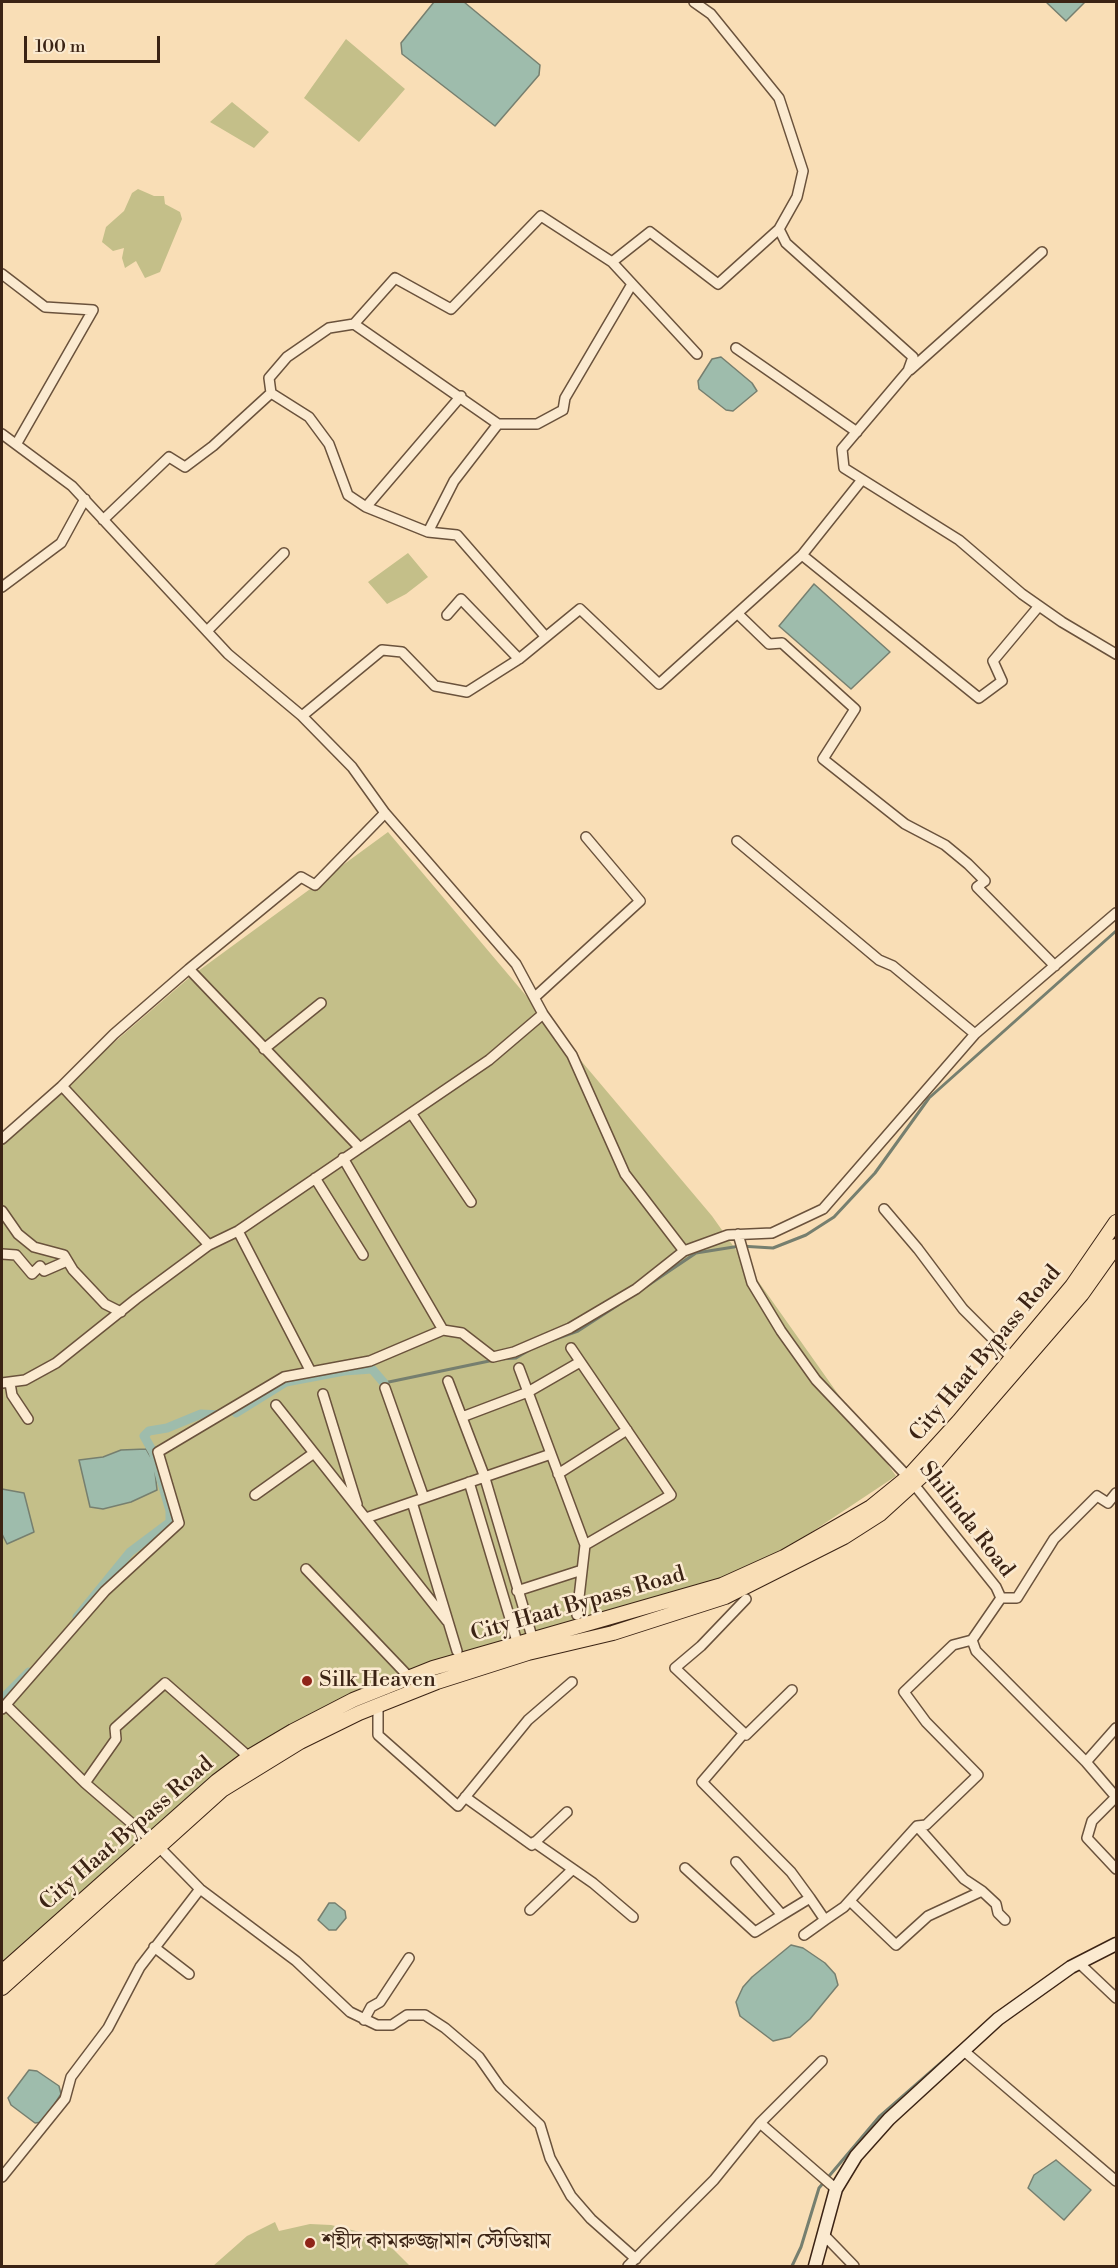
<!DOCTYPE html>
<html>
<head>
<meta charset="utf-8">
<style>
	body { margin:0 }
	#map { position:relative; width:1118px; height:2268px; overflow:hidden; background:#f9deb6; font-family:"Libre Bodoni",serif }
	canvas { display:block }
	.frame { position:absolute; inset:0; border:3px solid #3b2314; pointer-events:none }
	.scale { position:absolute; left:24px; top:36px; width:136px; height:27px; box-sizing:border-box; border:3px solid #3b2314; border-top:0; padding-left:8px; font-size:18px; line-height:21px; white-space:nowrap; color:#3b2314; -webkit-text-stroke:4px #fbead0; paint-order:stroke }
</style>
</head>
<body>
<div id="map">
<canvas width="1118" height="2268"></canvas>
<div class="frame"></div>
<div class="scale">100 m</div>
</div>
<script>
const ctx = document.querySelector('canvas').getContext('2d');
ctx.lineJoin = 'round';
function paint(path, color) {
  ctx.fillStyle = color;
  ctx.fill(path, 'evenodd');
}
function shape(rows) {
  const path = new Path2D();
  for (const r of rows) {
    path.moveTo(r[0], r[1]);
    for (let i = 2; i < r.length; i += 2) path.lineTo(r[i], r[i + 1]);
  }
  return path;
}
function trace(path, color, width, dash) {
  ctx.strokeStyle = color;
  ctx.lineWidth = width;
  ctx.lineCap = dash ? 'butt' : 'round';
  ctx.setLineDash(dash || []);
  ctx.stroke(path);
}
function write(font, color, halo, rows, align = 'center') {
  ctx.font = font + ' "Libre Bodoni","Noto Serif Bengali",serif';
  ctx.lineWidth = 5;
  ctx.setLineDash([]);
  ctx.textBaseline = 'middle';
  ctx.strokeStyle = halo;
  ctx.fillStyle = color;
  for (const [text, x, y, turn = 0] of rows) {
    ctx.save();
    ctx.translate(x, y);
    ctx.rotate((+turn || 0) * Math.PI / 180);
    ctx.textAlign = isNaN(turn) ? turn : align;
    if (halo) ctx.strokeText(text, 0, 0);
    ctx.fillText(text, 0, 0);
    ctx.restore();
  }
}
paint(shape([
	[346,39,405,89,359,142,304,98],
	[232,102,269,132,254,148,210,122],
	[138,189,154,196,164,196,165,204,180,212,182,219,160,272,145,278,136,261,125,268,122,258,124,248,113,251,102,242,106,227,124,211,132,193],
	[408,553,428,577,406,594,387,604,368,582],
	[388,832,712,1216,896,1476,759,1567,428,1670,257,1747,100,1876,2,1963,2,1139,190,977],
	[275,2222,279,2231,310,2224,331,2225,360,2232,393,2249,410,2266,213,2266,247,2236]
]), '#c4bf89');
const water = shape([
	[434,2,464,2,540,65,539,75,495,126,402,54,401,43,434,2],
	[1046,2,1085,2,1066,21,1046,2],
	[721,357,752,383,757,391,733,411,726,410,699,389,698,381,712,359,721,357],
	[814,584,890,652,851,689,779,626,814,584],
	[146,1449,154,1463,157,1490,131,1502,103,1509,90,1507,79,1460,103,1457,121,1450,146,1449],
	[2,1489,24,1493,34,1532,7,1544,2,1534,2,1489],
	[329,1903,335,1903,345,1911,346,1918,336,1930,329,1930,318,1920,329,1903],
	[791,1945,803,1948,825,1963,835,1974,838,1985,810,2019,790,2037,773,2041,740,2016,736,2002,743,1987,752,1977,791,1945],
	[29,2070,37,2071,59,2086,61,2094,43,2122,35,2123,11,2105,8,2098,29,2070],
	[1056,2160,1091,2190,1064,2220,1028,2188,1034,2175,1056,2160]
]);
paint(water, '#9ebcac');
trace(water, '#767f6f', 1.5);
trace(shape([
	[644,1288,696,1253,740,1246,773,1248,806,1235,834,1217,875,1173,929,1098,1116,931],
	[550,1341,578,1331,618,1305],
	[500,1359,516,1358,531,1349],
	[384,1383,494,1360],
	[792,2266,801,2247,819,2188,879,2117,959,2047]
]), '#767f6f', 3);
trace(shape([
	[236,1413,286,1382,344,1371,372,1369,384,1383],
	[77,1617,130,1552,170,1522,170,1511,153,1452,144,1436,149,1431,167,1428,201,1414,221,1415],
	[2,1699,29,1672]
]), '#9ebcac', 9);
const street = shape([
	[694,2,711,14,779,98,803,171,797,197,779,229,786,243,913,357,908,371,842,449,844,468,959,540,1022,594,1062,622,1116,654],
	[612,262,697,354],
	[2,274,45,307,93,310,17,443],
	[354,324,498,424,454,481,428,532],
	[736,348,857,432],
	[910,370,1042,252],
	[271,393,309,417,329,444,348,495,366,507,428,532,457,535,545,636],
	[498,424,537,424,563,410,565,398,632,284],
	[2,434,72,486,228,654,302,716,352,767,385,813,516,964,543,1014,572,1055,625,1174,684,1251],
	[366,507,461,396],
	[103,520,169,457,185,467,213,446,271,393,269,378,287,357,329,328,354,324,395,278,451,309,541,216,612,262,650,232,718,284,779,229],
	[802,555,979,698,1002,681,993,661,1039,606],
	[2,587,61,543,85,499],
	[738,614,769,644,782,643,855,709,823,759,905,824,945,845,968,864,985,881,977,887,1055,966],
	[447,615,461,599,519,659],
	[207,631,284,553],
	[302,716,382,650,402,652,435,686,467,692,519,659,580,609,659,684,802,555,861,481],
	[737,841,879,960,893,966,975,1034],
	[189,969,301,877,315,885,385,813],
	[535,997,640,901,586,837],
	[264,1049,321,1003],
	[411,1113,471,1202],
	[2,1139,62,1086],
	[343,1158,443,1330],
	[315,1178,363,1255],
	[884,1209,918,1249,963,1309,1012,1358],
	[2,1211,18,1234,34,1247,64,1255,73,1270,105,1304,121,1312],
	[238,1231,311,1372],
	[738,1234,752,1283,781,1331,816,1380,908,1477,996,1587,1001,1598,972,1640,976,1651,1086,1762,1116,1797,1092,1821,1087,1838,1116,1869],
	[209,1245,62,1086,114,1034,189,969,360,1148],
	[2,1254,16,1255,32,1274,40,1266,44,1271,67,1261],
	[571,1348,671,1495,585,1545],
	[519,1368,585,1545,577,1615],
	[448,1381,484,1475,533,1640],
	[2,1383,25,1380,56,1363,136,1299,209,1245,238,1231,489,1060,543,1014],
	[10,1383,12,1395,28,1419],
	[385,1388,424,1498],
	[323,1394,357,1504],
	[276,1405,447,1621],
	[462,1417,528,1392,580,1362],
	[558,1474,627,1430],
	[469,1482,518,1645],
	[255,1495,314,1453],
	[412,1502,457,1651],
	[366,1518,551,1454],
	[306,1569,410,1678],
	[517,1591,582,1570],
	[1001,1598,1017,1598,1054,1539,1097,1496,1108,1503,1116,1493],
	[746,1599,701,1646,675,1668,746,1735,792,1690],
	[6,1705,85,1783,158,1846,200,1889,296,1961,350,2012,377,2025,392,2025,407,2015,425,2015,445,2028,479,2057,500,2087,540,2125,550,2158,571,2196,591,2219,636,2259],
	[378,1705,378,1735,458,1806,528,1720,572,1682],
	[2,1709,105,1591,179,1523,158,1452,284,1377,370,1361,443,1330,462,1333,493,1357,514,1352,570,1328,636,1289,684,1251,728,1235,772,1233,823,1209,975,1034,1116,913],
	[744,1733,702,1782,791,1872,810,1898,782,1915],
	[1086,1762,1116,1728],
	[85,1783,116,1739,115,1728,165,1683,249,1757],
	[465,1797,532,1845,567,1812],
	[534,1842,593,1883,633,1917],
	[685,1868,755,1932,782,1915,736,1862],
	[982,1891,996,1904,998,1913,1005,1920],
	[810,1898,825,1920,844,1907,917,1826,926,1825,978,1775,926,1722,904,1692,953,1645,972,1640],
	[850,1901,896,1945,928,1916,982,1891,964,1879,917,1826],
	[530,1910,573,1869],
	[804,1935,825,1920],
	[154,1947,189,1974],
	[1079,1963,1116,1998],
	[364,2020,371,2007,380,2002,409,1958],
	[964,2051,1116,2181],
	[760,2123,836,2189],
	[2,2177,65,2099,71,2077,108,2028,140,1967,200,1889],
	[824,2235,854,2266],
	[628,2266,714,2180,760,2123,822,2061]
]);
const secondary = shape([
	[815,2266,836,2189,856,2156,889,2119,998,2019,1071,1967,1116,1944]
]);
const primary = shape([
	[2,1972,217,1781,249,1757,293,1731,353,1700,433,1668,722,1585,784,1557,871,1507,908,1477,959,1421,1072,1286,1116,1222],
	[2,1988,222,1790,300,1742,359,1713,437,1682,528,1653,613,1633,725,1597,844,1537,880,1514,935,1464,1082,1294,1116,1246]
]);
trace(street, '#6a523c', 12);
trace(secondary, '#3b2314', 15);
trace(primary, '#3b2314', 16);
trace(street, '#fbead0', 9);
trace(secondary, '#fbead0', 12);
trace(primary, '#f9deb6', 14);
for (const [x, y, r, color] of [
	[307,1681,6,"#8f2418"],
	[310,2243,6,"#8f2418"]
]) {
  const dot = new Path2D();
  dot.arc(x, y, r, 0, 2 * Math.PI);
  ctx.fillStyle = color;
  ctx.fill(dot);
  trace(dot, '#fbead0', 2);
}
write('22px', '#3b2314', '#fbead0', [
	["City Haat Bypass Road",986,1354,-50],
	["Shilinda Road",966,1520,52],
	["City Haat Bypass Road",578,1605,-16],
	["City Haat Bypass Road",127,1834,-41]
]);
write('22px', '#3b2314', '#fbead0', [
	["Silk Heaven",319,1681],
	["শহীদ কামরুজ্জামান স্টেডিয়াম",322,2243]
], 'left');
</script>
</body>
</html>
